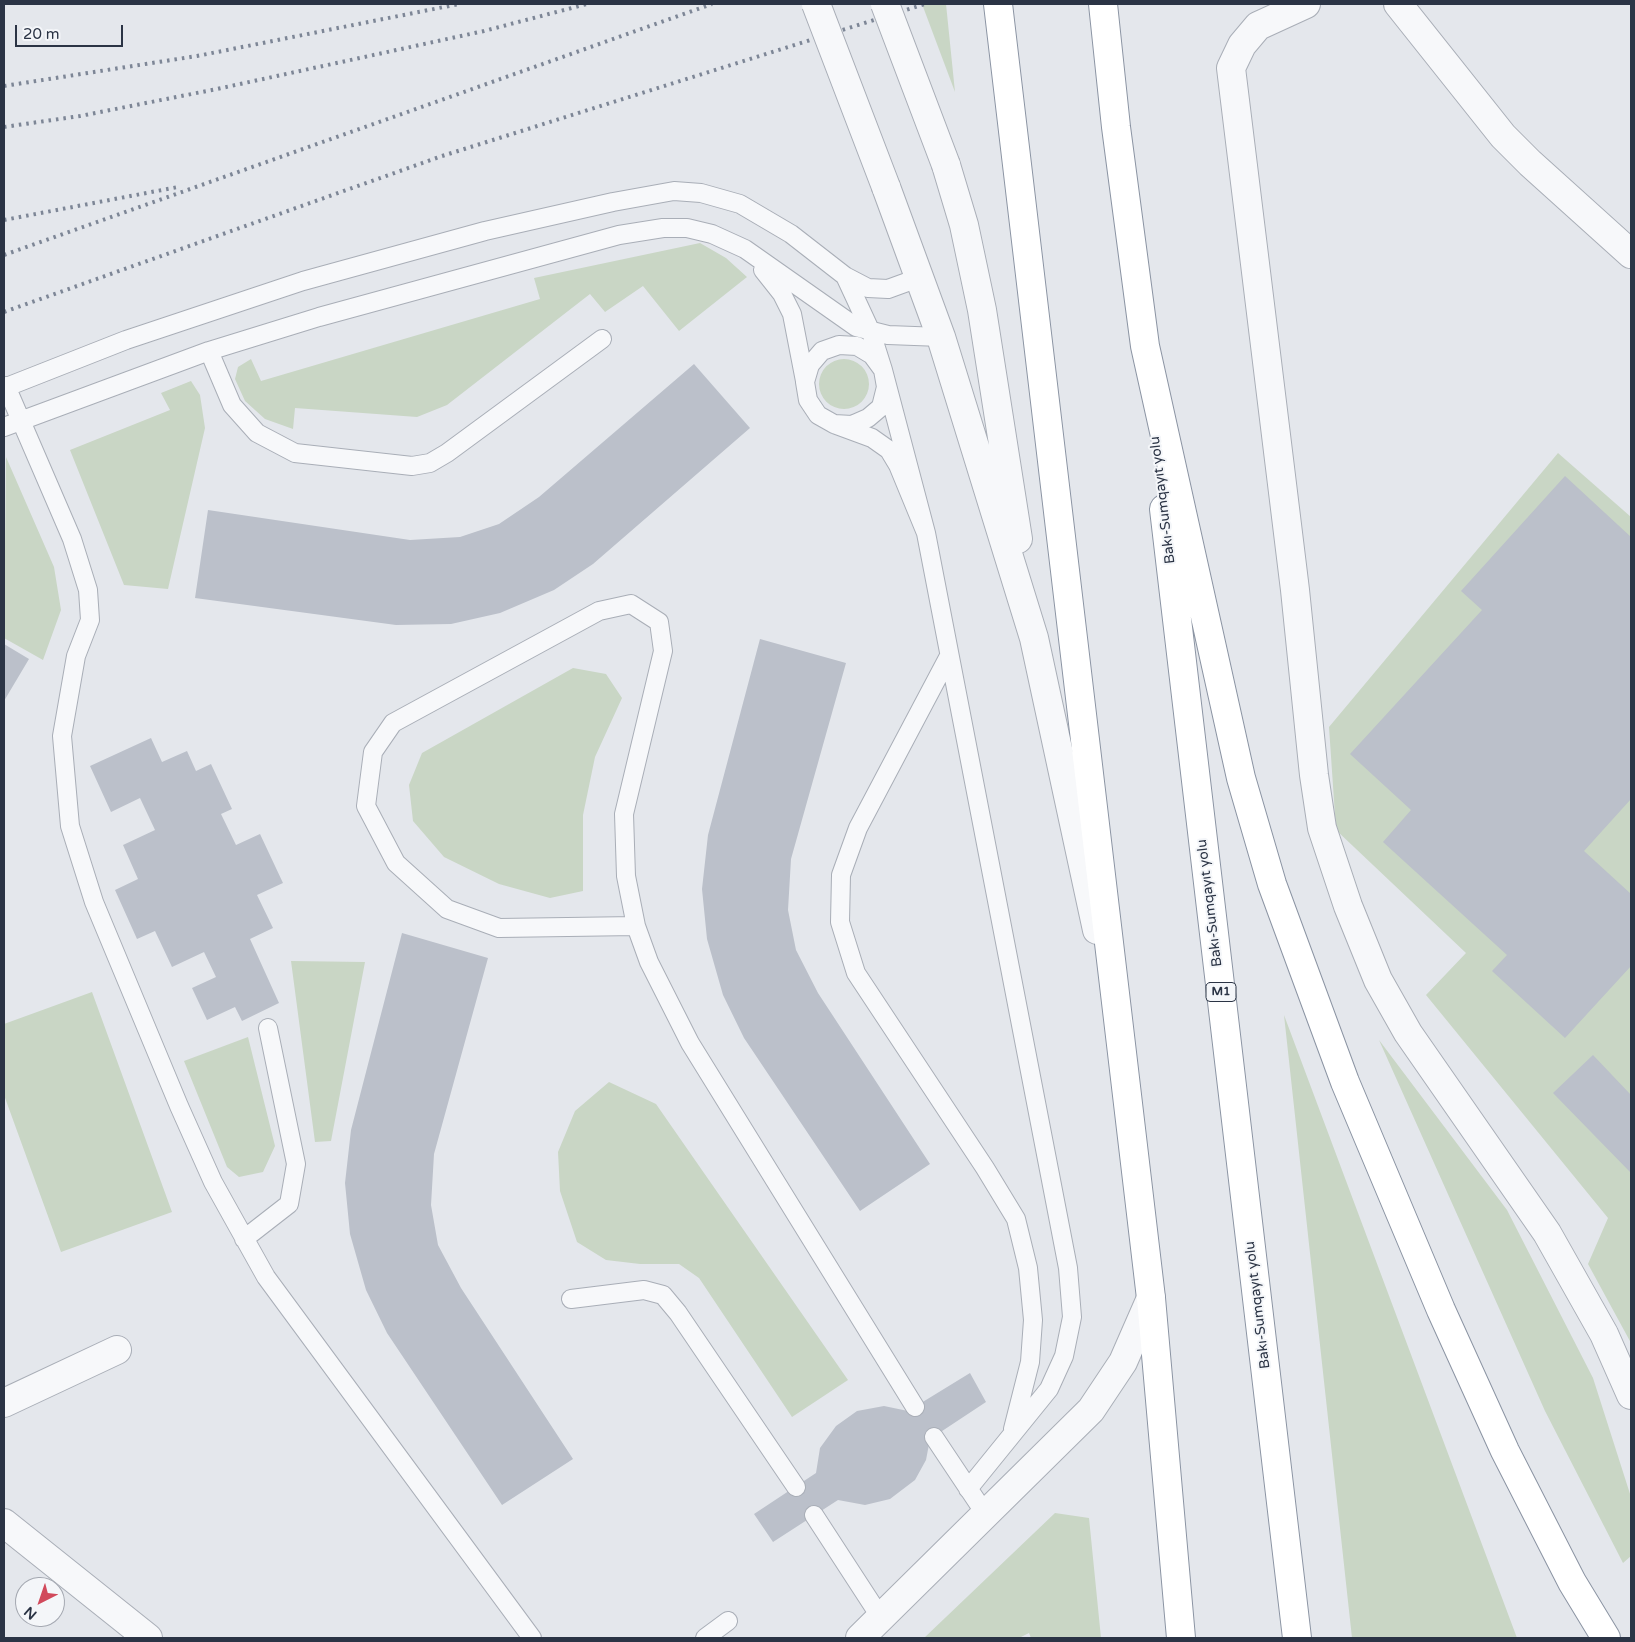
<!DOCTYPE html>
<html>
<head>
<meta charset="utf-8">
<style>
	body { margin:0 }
	#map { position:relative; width:1635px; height:1642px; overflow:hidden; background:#e4e7ec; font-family:"Varela Round",sans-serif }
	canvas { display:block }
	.frame { position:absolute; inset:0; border:5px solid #2b3445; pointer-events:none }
	.north { position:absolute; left:15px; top:1577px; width:50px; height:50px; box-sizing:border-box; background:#f4f6f9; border:1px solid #a4a8b1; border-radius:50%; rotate:221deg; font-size:14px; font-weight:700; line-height:20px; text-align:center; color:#2b3445 }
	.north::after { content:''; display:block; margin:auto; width:18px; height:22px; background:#d1495b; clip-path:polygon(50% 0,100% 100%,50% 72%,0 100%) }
	.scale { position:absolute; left:15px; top:25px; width:108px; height:22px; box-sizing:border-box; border:2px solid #2b3445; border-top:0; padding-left:6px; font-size:15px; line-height:18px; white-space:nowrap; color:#2b3445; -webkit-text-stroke:4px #f4f6f9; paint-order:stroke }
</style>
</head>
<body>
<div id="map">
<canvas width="1635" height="1642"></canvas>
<div class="frame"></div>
<div class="north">N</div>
<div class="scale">20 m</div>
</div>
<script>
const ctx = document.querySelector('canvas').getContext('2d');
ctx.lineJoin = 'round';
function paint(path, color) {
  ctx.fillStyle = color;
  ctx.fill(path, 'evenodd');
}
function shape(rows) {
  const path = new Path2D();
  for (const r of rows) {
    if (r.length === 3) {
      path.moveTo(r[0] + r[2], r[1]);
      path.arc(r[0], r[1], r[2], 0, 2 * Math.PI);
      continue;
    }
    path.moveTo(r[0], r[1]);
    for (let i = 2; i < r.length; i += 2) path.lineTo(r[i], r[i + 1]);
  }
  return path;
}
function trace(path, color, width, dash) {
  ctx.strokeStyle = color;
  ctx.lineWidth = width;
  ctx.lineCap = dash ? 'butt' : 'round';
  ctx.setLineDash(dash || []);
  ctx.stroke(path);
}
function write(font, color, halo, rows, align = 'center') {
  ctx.font = font + ' "Varela Round",sans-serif';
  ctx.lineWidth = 4;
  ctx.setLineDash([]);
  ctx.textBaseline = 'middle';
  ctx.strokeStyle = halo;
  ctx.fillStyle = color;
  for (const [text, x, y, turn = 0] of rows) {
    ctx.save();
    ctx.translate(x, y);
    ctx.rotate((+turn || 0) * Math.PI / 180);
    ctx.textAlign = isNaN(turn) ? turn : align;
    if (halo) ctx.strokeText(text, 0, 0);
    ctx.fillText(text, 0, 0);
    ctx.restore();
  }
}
paint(shape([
	[922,4,946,4,955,92],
	[700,243,726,258,747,277,679,331,643,286,605,312,590,294,447,405,417,417,295,408,293,429,265,419,245,401,235,379,238,367,251,359,261,381,540,299,534,278],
	[844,384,25],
	[191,381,200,395,205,428,168,589,124,585,70,450,170,410,161,393],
	[1558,453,1631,517,1631,1343,1588,1264,1608,1218,1426,995,1466,953,1336,830,1329,727],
	[6,457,54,567,61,610,43,660,4,638],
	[573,668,606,674,622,698,595,757,583,815,583,891,550,898,499,884,444,857,413,821,409,785,422,753],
	[291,961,365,962,331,1141,315,1142],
	[92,992,172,1212,61,1252,4,1095,4,1024],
	[1284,1015,1517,1638,1352,1638],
	[248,1037,275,1146,263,1172,239,1177,227,1167,184,1061],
	[1379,1040,1507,1210,1593,1378,1631,1497,1631,1556,1623,1563,1545,1411],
	[609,1082,656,1104,848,1380,792,1417,699,1278,679,1264,640,1264,606,1260,577,1242,560,1191,558,1152,575,1111],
	[1055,1513,1089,1518,1101,1638,1031,1638,1029,1633,1019,1638,924,1638]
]), '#c9d6c5');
paint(shape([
	[694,364,750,428,593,564,554,590,500,613,451,624,396,625,195,598,208,510,410,540,460,537,499,524,539,497],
	[1565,476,1631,537,1631,799,1584,851,1631,894,1631,966,1565,1038,1492,971,1507,955,1383,842,1411,810,1350,754,1482,610,1461,591],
	[760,639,846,663,791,859,788,910,796,950,818,993,930,1164,860,1211,744,1038,723,995,707,939,702,889,708,835],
	[4,644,29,659,4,701],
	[151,738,162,762,187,751,196,771,211,764,232,809,221,814,236,845,260,834,283,883,257,895,273,928,250,939,279,1003,242,1021,235,1007,207,1020,192,988,216,977,204,952,172,967,155,931,137,939,115,890,138,879,123,845,155,830,140,798,111,812,90,766],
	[402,933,488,958,434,1154,431,1205,438,1245,461,1288,573,1459,502,1505,387,1333,366,1290,350,1234,345,1183,351,1130],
	[1593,1055,1631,1095,1631,1173,1553,1093],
	[970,1373,986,1402,930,1439,926,1460,915,1480,890,1499,865,1505,838,1500,773,1542,754,1514,816,1473,820,1448,836,1426,857,1411,884,1406,908,1411]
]), '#bbc0ca');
const service = shape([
	[763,270,782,294,792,314,805,381],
	[839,345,857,346,872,355,883,370,886,387,881,407,868,418,852,425,834,424,818,415,808,400,805,382,810,365,822,351,839,345],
	[209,351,232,405,257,433,295,453,412,466,430,463,447,453,602,339],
	[6,386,72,539,88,590,90,620,76,656,62,736,70,826,94,902,179,1106,213,1182,266,1277,532,1638],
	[4,388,126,340,303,281,485,231,613,202,674,191,701,193,740,204,791,234,845,276,868,288,888,289,921,277],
	[834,424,872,438,889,450,898,465,926,533,883,370,871,332,845,276],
	[4,427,209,351,319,317,619,235,663,228,687,228,712,234,745,249,856,327,888,335,941,337],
	[926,533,1068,1268,1072,1317,1064,1356,1049,1389,968,1489],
	[949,656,858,828,841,875,840,922,856,973,985,1168,1016,1219,1028,1268,1033,1320,1030,1362,1013,1429],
	[636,926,499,928,447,909,396,863,366,806,373,752,393,723,599,611,631,604,659,622,663,651,624,814,626,876,636,926,649,962,690,1043,915,1407],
	[244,1239,289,1204,296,1164,268,1028],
	[571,1299,644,1290,663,1295,678,1313,796,1487],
	[934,1437,986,1515],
	[814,1515,881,1618],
	[705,1638,728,1621]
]);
const minor = shape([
	[1306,4,1258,26,1242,45,1231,68,1295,590,1314,775,1322,828,1348,906,1378,980,1408,1033,1547,1233,1604,1334,1631,1395],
	[1398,4,1503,136,1530,163,1631,254],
	[4,1403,117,1350],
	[4,1523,148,1638]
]);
const tertiary = shape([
	[946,165,964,225,982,310,1018,539],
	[886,187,941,337,1034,638,1097,930],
	[860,1638,1091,1410,1123,1362,1151,1298]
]);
const trunk = shape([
	[998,4,1151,1298,1181,1638],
	[1103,4,1116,127,1145,346,1241,778,1272,884,1345,1082,1441,1310,1505,1451,1572,1582,1606,1638],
	[1164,509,1297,1638]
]);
trace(service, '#a9aeb7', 20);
trace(minor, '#a9aeb7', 30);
trace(tertiary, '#a9aeb7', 30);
trace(trunk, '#8b94a3', 30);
trace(service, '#f7f8fa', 18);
trace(minor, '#f7f8fa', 28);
trace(tertiary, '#f7f8fa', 28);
trace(trunk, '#fff', 28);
trace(shape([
	[4,86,197,56,459,4],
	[4,127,80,116,217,89,484,31,587,4],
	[4,220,178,187],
	[4,255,712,4],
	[4,312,442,156,925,4]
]), '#7d8696', 4, [2.5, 5]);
const tertiaryBridge = shape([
	[816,4,886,187],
	[885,4,946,165]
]);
trace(tertiaryBridge, '#a9aeb7', 30, []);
trace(tertiaryBridge, '#f7f8fa', 28);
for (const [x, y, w] of [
	[1221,992,30]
]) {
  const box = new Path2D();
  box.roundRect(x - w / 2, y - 9.5, w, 19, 4);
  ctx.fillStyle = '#f4f6f9';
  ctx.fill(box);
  trace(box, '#2b3445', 1);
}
write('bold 12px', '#2b3445', null, [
	["M1",1221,992]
]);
write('14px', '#2b3445', '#f4f6f9', [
	["Bakı-Sumqayıt yolu",1163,500,-97],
	["Bakı-Sumqayıt yolu",1210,903,-97],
	["Bakı-Sumqayıt yolu",1258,1305,-97]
]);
</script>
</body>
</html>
